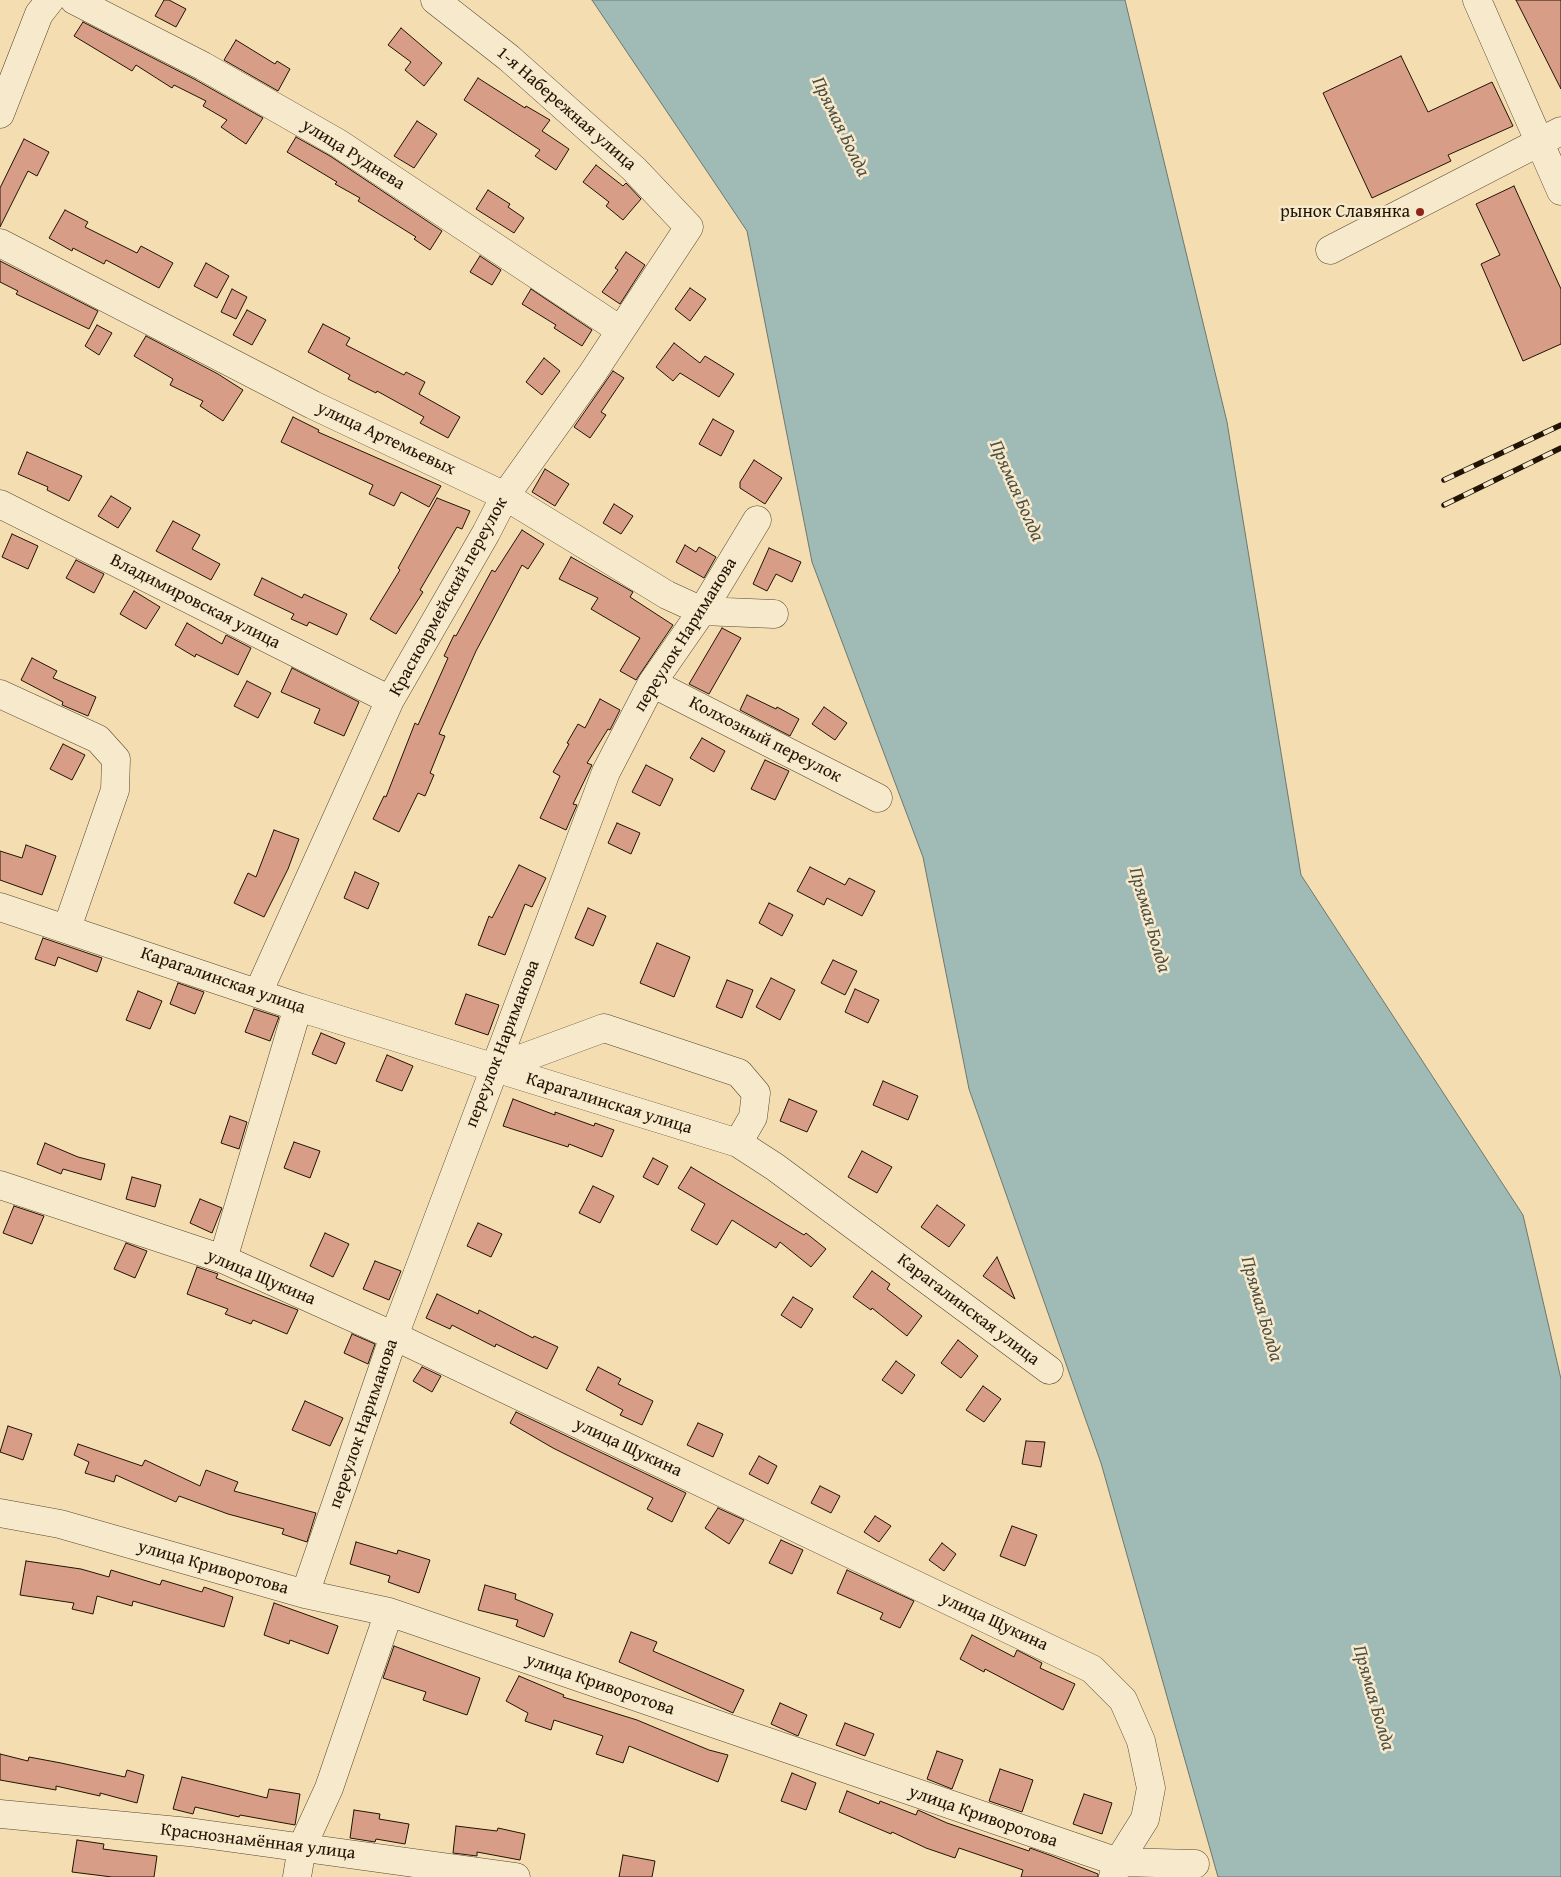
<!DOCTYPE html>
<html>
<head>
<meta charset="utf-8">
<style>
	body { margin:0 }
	canvas { display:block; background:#f3ddb1 }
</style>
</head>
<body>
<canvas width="1561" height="1877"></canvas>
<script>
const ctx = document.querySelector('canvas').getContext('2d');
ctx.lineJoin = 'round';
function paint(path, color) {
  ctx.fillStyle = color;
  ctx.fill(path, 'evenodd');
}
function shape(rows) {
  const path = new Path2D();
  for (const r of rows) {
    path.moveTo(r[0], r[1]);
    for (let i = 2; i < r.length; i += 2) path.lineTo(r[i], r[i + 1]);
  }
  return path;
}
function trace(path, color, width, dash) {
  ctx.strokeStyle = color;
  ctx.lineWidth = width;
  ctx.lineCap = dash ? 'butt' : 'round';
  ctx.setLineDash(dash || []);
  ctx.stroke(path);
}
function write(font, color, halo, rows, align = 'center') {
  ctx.font = font + ' "Gentium Book Plus",serif';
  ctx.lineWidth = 5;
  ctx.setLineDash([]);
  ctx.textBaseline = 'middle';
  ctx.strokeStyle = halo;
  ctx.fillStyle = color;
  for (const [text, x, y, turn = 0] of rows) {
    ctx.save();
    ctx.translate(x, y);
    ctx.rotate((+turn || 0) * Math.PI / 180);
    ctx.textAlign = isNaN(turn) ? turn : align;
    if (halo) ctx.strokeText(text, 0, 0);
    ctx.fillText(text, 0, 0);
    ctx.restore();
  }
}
const water = shape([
	[592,0,1125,0,1227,422,1301,875,1523,1215,1561,1379,1561,1877,1218,1877,1101,1463,969,1089,923,857,812,562,747,231,592,0]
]);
paint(water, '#a0bab6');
trace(water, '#6d786f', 1);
const building = shape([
	[164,0,169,0,186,9,176,27,155,16,164,0],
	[1516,0,1561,0,1561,89,1516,0],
	[83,22,196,80,263,118,246,144,221,127,227,120,203,106,206,101,174,85,172,88,136,65,132,71,74,36,83,22],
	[401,28,442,63,424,86,405,70,411,62,388,45,401,28],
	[236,40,275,64,277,61,290,69,278,91,224,60,236,40],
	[1401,56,1428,112,1492,82,1513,126,1448,155,1451,161,1372,198,1323,93,1401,56],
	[478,78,525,108,526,106,550,120,542,131,569,149,556,170,535,156,540,150,464,100,478,78],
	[417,121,437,134,414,168,394,156,417,121],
	[296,137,330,156,442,231,430,250,414,239,416,237,358,201,360,198,335,184,337,182,287,152,296,137],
	[24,139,49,152,37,176,28,171,0,227,0,188,24,139],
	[596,165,623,186,626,183,641,199,623,220,606,206,609,202,583,182,596,165],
	[1514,186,1561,289,1561,344,1523,361,1481,264,1500,255,1476,204,1514,186],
	[488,190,510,204,508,207,524,218,514,233,476,209,488,190],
	[65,210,88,222,85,227,137,253,141,246,173,263,159,288,106,260,104,264,73,248,72,251,49,238,65,210],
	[626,252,645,265,620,304,602,292,618,270,615,268,626,252],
	[480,256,501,270,492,285,470,272,480,256],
	[0,261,98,311,89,329,16,294,18,291,0,282,0,261],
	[206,263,229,276,217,298,194,286,206,263],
	[690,288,706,299,690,321,675,309,690,288],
	[232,289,247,297,236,319,221,312,232,289],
	[531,289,592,330,582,346,554,328,556,325,522,304,531,289],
	[247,310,266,320,252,345,233,335,247,310],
	[323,324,350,338,346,345,404,375,406,372,425,382,419,394,460,417,448,438,420,423,424,417,377,391,376,393,348,379,350,375,308,352,323,324],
	[97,325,112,333,99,355,85,346,97,325],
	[146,336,218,374,243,390,223,421,200,406,203,401,170,385,173,379,134,356,146,336],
	[674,343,700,363,705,356,734,374,719,397,680,373,673,381,656,367,674,343],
	[544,358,560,371,542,395,526,382,544,358],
	[613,371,624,378,601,412,606,415,590,438,574,427,613,371],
	[293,417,319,430,318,432,441,486,429,507,401,492,394,506,369,494,373,485,281,442,293,417],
	[713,419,734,431,721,456,699,444,713,419],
	[27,452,82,476,69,501,47,490,48,487,18,474,27,452],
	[754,460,782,478,765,504,740,488,740,482,754,460],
	[545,469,569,484,555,506,532,492,545,469],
	[111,496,131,508,118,528,98,516,111,496],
	[437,498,470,511,462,529,457,527,420,590,423,592,396,634,370,619,400,570,398,568,437,498],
	[614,504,633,516,621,534,603,523,614,504],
	[173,521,200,535,192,549,220,564,211,580,156,551,173,521],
	[522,530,544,544,528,569,522,565,476,651,439,734,445,736,430,773,434,775,425,796,418,793,399,832,373,819,384,796,386,797,415,723,418,725,448,658,444,656,454,635,456,636,492,570,495,572,522,530],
	[12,534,38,546,28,569,2,557,12,534],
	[685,545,696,552,699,547,716,557,704,578,676,562,685,545],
	[769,548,801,562,792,582,776,574,767,591,753,584,769,548],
	[571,557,633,592,630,597,673,625,636,680,620,671,640,638,591,609,598,598,559,579,571,557],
	[76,560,104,574,94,593,66,578,76,560],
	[262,578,302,598,304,594,347,614,337,635,309,622,307,626,291,619,294,614,254,595,262,578],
	[134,591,160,607,146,629,120,614,134,591],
	[187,623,222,644,226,635,251,648,238,675,196,654,195,657,175,645,187,623],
	[722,628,741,638,709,694,689,684,722,628],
	[32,658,57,671,53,678,96,697,88,716,62,705,63,702,21,680,32,658],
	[292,668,359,702,344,736,314,723,320,709,281,692,292,668],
	[247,681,271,693,258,718,234,706,247,681],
	[747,695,776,709,777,707,799,719,790,736,740,710,747,695],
	[600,699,620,710,610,730,608,729,587,763,592,765,573,804,577,805,566,830,540,818,560,776,553,772,569,744,567,743,578,724,585,728,600,699],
	[824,707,847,723,835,740,812,724,824,707],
	[702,738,725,751,714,772,690,758,702,738],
	[63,744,85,755,72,780,50,769,63,744],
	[765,760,789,771,775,800,751,789,765,760],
	[646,765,673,779,660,806,632,792,646,765],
	[617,823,640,833,631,854,608,843,617,823],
	[274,830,299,839,288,869,264,917,234,903,248,873,256,877,274,830],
	[26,845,56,856,42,895,0,880,0,851,22,858,26,845],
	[519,865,546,878,532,907,525,904,505,955,478,945,489,916,492,918,519,865],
	[810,867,845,885,849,878,875,891,862,916,827,898,824,905,797,891,810,867],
	[355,872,379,883,368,909,344,898,355,872],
	[769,903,793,915,782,936,759,923,769,903],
	[588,908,606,916,593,946,575,938,588,908],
	[43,938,102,958,97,972,58,957,55,966,35,959,43,938],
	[657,943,690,957,674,997,640,983,657,943],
	[833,960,857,971,845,995,821,983,833,960],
	[771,978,795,990,780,1020,756,1007,771,978],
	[727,980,753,990,742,1018,716,1007,727,980],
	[178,983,204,992,195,1014,170,1004,178,983],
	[855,989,879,1000,868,1023,845,1012,855,989],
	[138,991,162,1001,150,1029,126,1020,138,991],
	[466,994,499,1005,488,1035,455,1024,466,994],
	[254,1009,279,1017,270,1041,245,1032,254,1009],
	[321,1033,345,1043,336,1064,312,1054,321,1033],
	[387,1055,413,1066,402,1091,376,1081,387,1055],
	[883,1081,918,1096,908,1120,873,1105,883,1081],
	[513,1099,555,1115,555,1112,594,1126,595,1123,614,1130,602,1157,569,1144,568,1147,503,1126,513,1099],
	[789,1099,817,1111,807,1132,780,1121,789,1099],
	[230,1116,247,1122,239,1149,221,1143,230,1116],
	[294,1142,320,1151,310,1178,284,1168,294,1142],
	[45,1143,78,1157,105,1164,101,1180,63,1169,61,1174,37,1164,45,1143],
	[862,1151,892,1167,877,1193,848,1177,862,1151],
	[653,1158,668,1166,658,1185,643,1177,653,1158],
	[691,1167,804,1235,806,1233,826,1249,811,1267,780,1242,776,1248,732,1220,717,1245,691,1230,705,1204,678,1188,691,1167],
	[132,1177,161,1185,155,1207,126,1199,132,1177],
	[593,1186,614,1196,600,1223,579,1213,593,1186],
	[200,1199,222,1208,212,1233,190,1223,200,1199],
	[937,1205,965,1225,949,1247,921,1227,937,1205],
	[14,1206,44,1216,32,1244,3,1233,14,1206],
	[478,1223,502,1234,491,1257,467,1246,478,1223],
	[325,1233,349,1244,333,1277,310,1266,325,1233],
	[126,1243,147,1251,135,1278,114,1269,126,1243],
	[997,1257,1015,1299,983,1276,997,1257],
	[375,1261,401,1271,389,1300,363,1289,375,1261],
	[197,1267,218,1274,216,1278,298,1310,287,1334,253,1320,251,1324,225,1314,228,1309,187,1294,197,1267],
	[872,1271,890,1284,887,1289,922,1316,907,1336,872,1308,871,1310,853,1297,872,1271],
	[437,1294,478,1314,479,1310,533,1338,534,1336,558,1347,547,1369,496,1344,495,1347,452,1325,450,1329,426,1318,437,1294],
	[793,1297,813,1309,801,1328,781,1315,793,1297],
	[352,1334,375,1344,368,1364,344,1353,352,1334],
	[958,1340,978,1356,961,1378,941,1363,958,1340],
	[896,1361,915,1375,902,1394,882,1380,896,1361],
	[422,1367,441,1376,432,1392,413,1381,422,1367],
	[598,1367,621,1379,618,1384,653,1401,642,1425,620,1415,623,1410,586,1390,598,1367],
	[983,1386,1001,1399,984,1422,966,1410,983,1386],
	[305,1401,343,1418,330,1446,292,1430,305,1401],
	[516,1412,686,1493,672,1522,647,1509,653,1498,553,1448,510,1423,516,1412],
	[698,1423,723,1434,713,1457,687,1445,698,1423],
	[8,1426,32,1434,23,1460,0,1452,8,1426],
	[1026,1441,1045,1442,1041,1467,1022,1464,1026,1441],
	[78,1444,142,1466,145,1460,200,1486,206,1470,238,1482,234,1491,316,1513,307,1542,282,1534,284,1529,228,1514,179,1496,176,1502,116,1475,114,1482,85,1473,89,1462,74,1455,78,1444],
	[759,1456,777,1466,768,1484,749,1474,759,1456],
	[820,1486,840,1496,831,1513,811,1503,820,1486],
	[718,1508,744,1520,729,1544,705,1528,718,1508],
	[875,1516,891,1526,879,1542,864,1532,875,1516],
	[1012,1526,1037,1535,1025,1566,1000,1556,1012,1526],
	[781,1540,803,1550,792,1574,769,1563,781,1540],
	[356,1542,397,1554,398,1550,430,1560,419,1593,388,1582,390,1576,350,1564,356,1542],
	[942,1543,956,1554,944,1571,929,1560,942,1543],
	[26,1561,81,1569,109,1577,111,1570,160,1585,162,1580,202,1592,204,1587,233,1597,224,1627,133,1601,132,1606,97,1596,93,1614,72,1609,74,1603,20,1595,26,1561],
	[847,1570,914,1601,900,1628,880,1619,883,1613,837,1593,847,1570],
	[485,1585,516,1594,515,1599,553,1614,544,1637,516,1626,518,1620,478,1610,485,1585],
	[274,1603,338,1626,328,1654,290,1640,289,1644,264,1635,274,1603],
	[631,1632,657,1642,653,1651,744,1690,733,1713,619,1662,631,1632],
	[972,1635,1014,1657,1017,1650,1042,1663,1040,1668,1075,1684,1063,1710,985,1669,984,1672,960,1659,972,1635],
	[394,1646,480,1678,467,1715,423,1700,426,1692,383,1678,394,1646],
	[519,1676,564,1695,563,1697,637,1720,709,1750,728,1755,718,1782,629,1746,623,1763,596,1754,603,1736,554,1720,551,1730,525,1721,528,1713,506,1701,519,1676],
	[780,1703,807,1715,798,1736,771,1724,780,1703],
	[845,1723,874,1734,865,1756,836,1745,845,1723],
	[937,1751,963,1760,952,1789,927,1779,937,1751],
	[0,1754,28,1761,29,1757,61,1763,125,1777,127,1770,144,1775,137,1803,100,1793,100,1796,56,1786,56,1790,0,1780,0,1754],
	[1000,1769,1033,1780,1022,1812,989,1801,1000,1769],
	[792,1773,816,1783,806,1810,781,1801,792,1773],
	[182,1777,267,1798,269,1789,300,1794,295,1825,240,1815,239,1817,195,1807,193,1814,173,1809,182,1777],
	[847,1791,879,1804,880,1801,916,1815,918,1810,947,1823,1029,1851,1030,1848,1052,1856,1098,1874,1098,1877,1021,1877,1023,1870,959,1848,955,1858,926,1848,892,1832,891,1834,839,1812,847,1791],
	[1084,1794,1112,1803,1102,1834,1073,1824,1084,1794],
	[354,1810,380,1814,379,1819,409,1824,405,1844,376,1839,375,1842,350,1838,354,1810],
	[456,1826,497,1831,498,1828,525,1834,520,1860,477,1852,477,1856,453,1853,456,1826],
	[77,1840,104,1844,103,1849,157,1856,154,1877,112,1877,72,1872,77,1840],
	[623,1855,655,1861,652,1877,619,1877,623,1855]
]);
paint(building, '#d89d87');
trace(building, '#211404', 1);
const minor = shape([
	[74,0,203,66,338,143,620,330],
	[1477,0,1561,191],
	[0,114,39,14,50,0],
	[0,243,313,405,505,496,667,595,702,611,774,614],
	[1330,250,1561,131],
	[0,504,390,700],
	[652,683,878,798],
	[0,694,98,739,116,759,115,790,67,928],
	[0,907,298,1007,738,1143,775,1167,1049,1370],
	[258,993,390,700,486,533,505,496,592,374,689,227,634,169,509,58,435,0],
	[493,1069,604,1028,739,1073,756,1093,753,1117,738,1143],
	[0,1185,223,1259,394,1336,1092,1669,1123,1700,1141,1741,1151,1788,1145,1819,1118,1862,1113,1877],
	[223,1259,298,1007],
	[0,1513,60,1524,305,1594,389,1612,1118,1862,1195,1864],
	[305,1594,394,1336,606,772,652,683,702,611,757,520],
	[0,1814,189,1832,516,1877],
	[297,1877,302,1847,329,1788,389,1612]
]);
trace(minor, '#56462f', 29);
trace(minor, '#f7e9cc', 28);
const rail = shape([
	[1444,480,1561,425],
	[1444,505,1561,448]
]);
trace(rail, '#211404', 5.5);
trace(rail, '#f7e9cc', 4, [11]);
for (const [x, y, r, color] of [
	[1420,212,5,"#8f2418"]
]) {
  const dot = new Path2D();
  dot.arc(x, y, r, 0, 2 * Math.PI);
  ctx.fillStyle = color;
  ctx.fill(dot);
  trace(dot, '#f7e9cc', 2);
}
write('18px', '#211404', '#f7e9cc', [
	["1-я Набережная улица",566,109,41],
	["улица Руднева",353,155,32],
	["улица Артемьевых",386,439,25],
	["Красноармейский переулок",449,597,-61],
	["Владимировская улица",195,602,27],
	["переулок Нариманова",686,635,-58],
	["Колхозный переулок",765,740,27],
	["Карагалинская улица",223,981,19],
	["переулок Нариманова",503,1044,-69],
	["Карагалинская улица",609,1104,17],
	["улица Щукина",261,1278,23],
	["Карагалинская улица",968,1310,37],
	["переулок Нариманова",364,1424,-71],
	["улица Щукина",628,1448,25],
	["улица Криворотова",213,1568,16],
	["улица Щукина",994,1622,25],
	["улица Криворотова",600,1685,19],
	["улица Криворотова",983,1817,19],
	["Краснознамённая улица",258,1842,7]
]);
write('18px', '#211404', '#f7e9cc', [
	["рынок Славянка",1410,212]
], 'right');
write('italic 19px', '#4d4e42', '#f7e9cc', [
	["Прямая Болда",840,127,64],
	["Прямая Болда",1016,491,66],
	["Прямая Болда",1149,920,74],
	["Прямая Болда",1261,1309,74],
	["Прямая Болда",1373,1698,74]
]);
</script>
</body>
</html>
